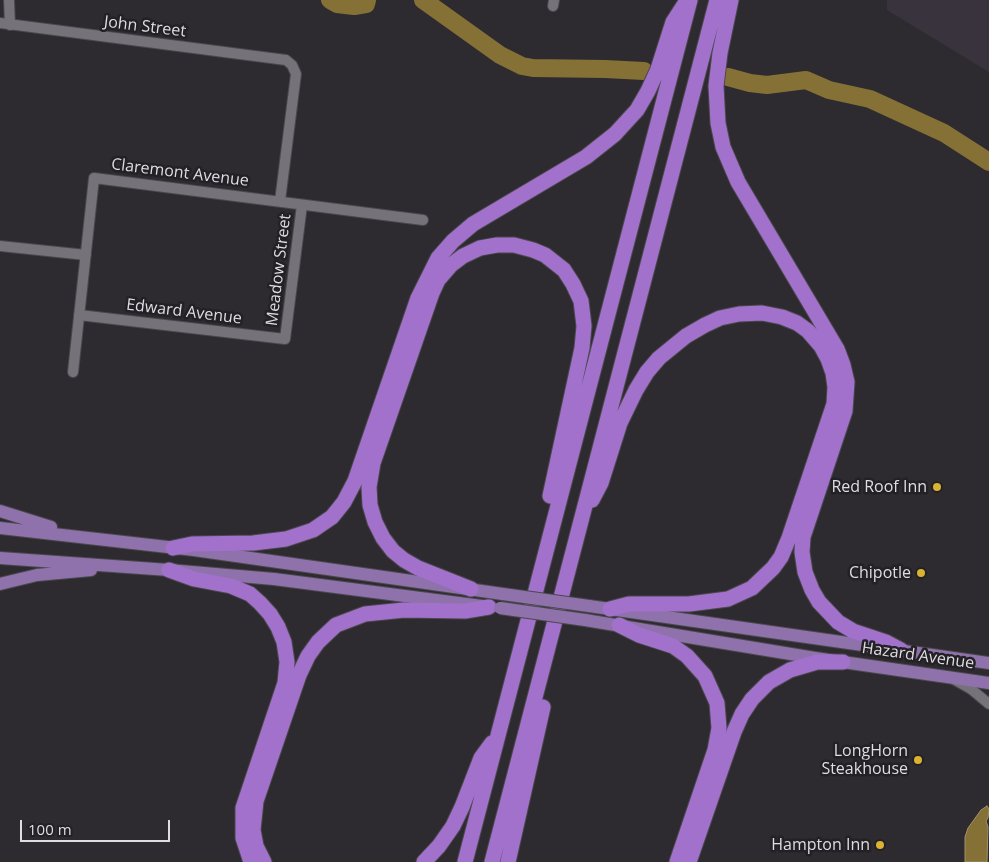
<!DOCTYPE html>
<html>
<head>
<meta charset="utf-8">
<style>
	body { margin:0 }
	#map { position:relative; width:989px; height:862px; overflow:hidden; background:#2d2b30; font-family:"Open Sans",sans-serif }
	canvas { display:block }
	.scale { position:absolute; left:20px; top:820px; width:150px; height:22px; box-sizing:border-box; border:2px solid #dfdde1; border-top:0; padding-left:6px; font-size:15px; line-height:18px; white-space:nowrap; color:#dfdde1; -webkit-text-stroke:4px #232126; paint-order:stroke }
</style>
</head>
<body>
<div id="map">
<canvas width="989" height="862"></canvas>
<div class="scale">100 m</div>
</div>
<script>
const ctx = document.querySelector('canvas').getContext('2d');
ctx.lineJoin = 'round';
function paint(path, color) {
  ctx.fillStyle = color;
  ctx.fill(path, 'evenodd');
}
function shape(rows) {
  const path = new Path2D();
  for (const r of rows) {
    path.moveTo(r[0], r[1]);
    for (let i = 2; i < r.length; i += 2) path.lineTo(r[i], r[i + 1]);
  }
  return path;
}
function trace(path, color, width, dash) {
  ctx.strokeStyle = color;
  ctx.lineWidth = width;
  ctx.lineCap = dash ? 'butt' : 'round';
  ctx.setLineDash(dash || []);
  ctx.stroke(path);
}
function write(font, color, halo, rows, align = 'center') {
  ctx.font = font + ' "Open Sans",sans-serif';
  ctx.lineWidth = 5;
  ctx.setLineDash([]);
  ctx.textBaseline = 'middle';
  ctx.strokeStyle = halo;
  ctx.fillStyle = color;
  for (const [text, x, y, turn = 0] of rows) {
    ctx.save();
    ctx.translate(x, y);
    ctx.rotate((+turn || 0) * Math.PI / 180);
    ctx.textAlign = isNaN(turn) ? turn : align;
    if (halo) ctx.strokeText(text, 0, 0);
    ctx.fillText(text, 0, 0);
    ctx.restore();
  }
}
paint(shape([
	[887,0,989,0,989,72,887,10]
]), '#39333e');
const water = shape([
	[987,806,989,809,988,818,986,821,988,827,987,862,965,862,965,837,968,828,981,810,987,806]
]);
paint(water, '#857136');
trace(water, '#a09169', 1);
trace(shape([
	[330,0,337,4,354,6,366,4,367,0],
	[423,0,500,55,522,66,533,68,605,69,644,71],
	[728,77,750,83,767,85,806,80,829,90,870,99,944,133,989,162]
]), '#857136', 18);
const minor = shape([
	[9,0,10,25],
	[553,6,554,0],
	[0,23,286,60,292,65,296,74,280,201],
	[0,246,86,255],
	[79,315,285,339,302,205],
	[73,372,94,178,423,220],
	[955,680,971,689,989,704]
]);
const major = shape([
	[0,511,51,527],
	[0,528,194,550,503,594],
	[0,558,169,570,274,579,482,606],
	[0,584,37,575,91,570],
	[589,606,989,663],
	[585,620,815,658,989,683]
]);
const highway = shape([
	[731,0,720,53,716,86,718,123,723,147,738,182,837,349,843,365,847,382,845,411,803,537,802,552,805,572,812,590,819,602,838,622,853,631,886,642,901,650],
	[592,500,601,483,620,423,636,390,647,372,659,358,686,336,705,325,720,318,739,314,762,313,782,317,797,323,808,331,821,346,828,359,833,373,835,387,834,404,789,538,781,557,773,568,752,588,728,599,689,604,629,604,610,609],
	[173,548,192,544,253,543,286,539,313,530,332,517,344,502,355,481,418,298,438,258,453,241,473,224,586,157,615,134,637,110,648,91,658,69,673,22,684,5],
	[169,570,194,579,231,586,250,594,260,603,270,614,278,627,284,642,287,662,285,683,243,808,243,838,251,862],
	[471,589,418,568,404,560,393,551,383,538,375,522,370,505,369,487,373,463,432,293,438,280,451,265,463,256,480,248,497,245,514,245,533,250,545,255,564,270,573,284,581,301,584,326,582,348,550,496],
	[619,625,639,635,673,646,687,656,705,676,717,703,719,728,715,750,677,862],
	[264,862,256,846,253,830,256,801,299,675,308,656,318,642,336,625,365,614,404,610,465,611,489,607],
	[424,862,439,846,453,826,462,807,481,758,492,743],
	[465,862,690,0],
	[492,862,717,0],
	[508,862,543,707],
	[689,862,734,732,742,714,752,699,769,682,790,670,817,662,843,662]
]);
trace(minor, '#4a484c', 12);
trace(major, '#4a484c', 14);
trace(highway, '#4a484c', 17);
trace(minor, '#757279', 10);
trace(major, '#8f71ab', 12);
trace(highway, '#a171cc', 15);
const majorBridge = shape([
	[503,594,589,606],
	[500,608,585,620]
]);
trace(majorBridge, '#4a484c', 14, []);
trace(majorBridge, '#8f71ab', 12);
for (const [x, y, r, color] of [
	[937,487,5,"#dab333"],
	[921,573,5,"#dab333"],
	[918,760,5,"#dab333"],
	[880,845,5,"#dab333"]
]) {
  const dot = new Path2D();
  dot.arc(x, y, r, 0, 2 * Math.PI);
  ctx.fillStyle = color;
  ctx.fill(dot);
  trace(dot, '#232126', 2);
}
write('16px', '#dfdde1', '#232126', [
	["John Street",145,27,7],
	["Claremont Avenue",180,173,7],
	["Meadow Street",279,270,-83],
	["Edward Avenue",184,312,7],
	["Hazard Avenue",918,656,8]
]);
write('16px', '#dfdde1', '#232126', [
	["Red Roof Inn",927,487],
	["Chipotle",911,573],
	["LongHorn",908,751],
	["Steakhouse",908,769],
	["Hampton Inn",870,845]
], 'right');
</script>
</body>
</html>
